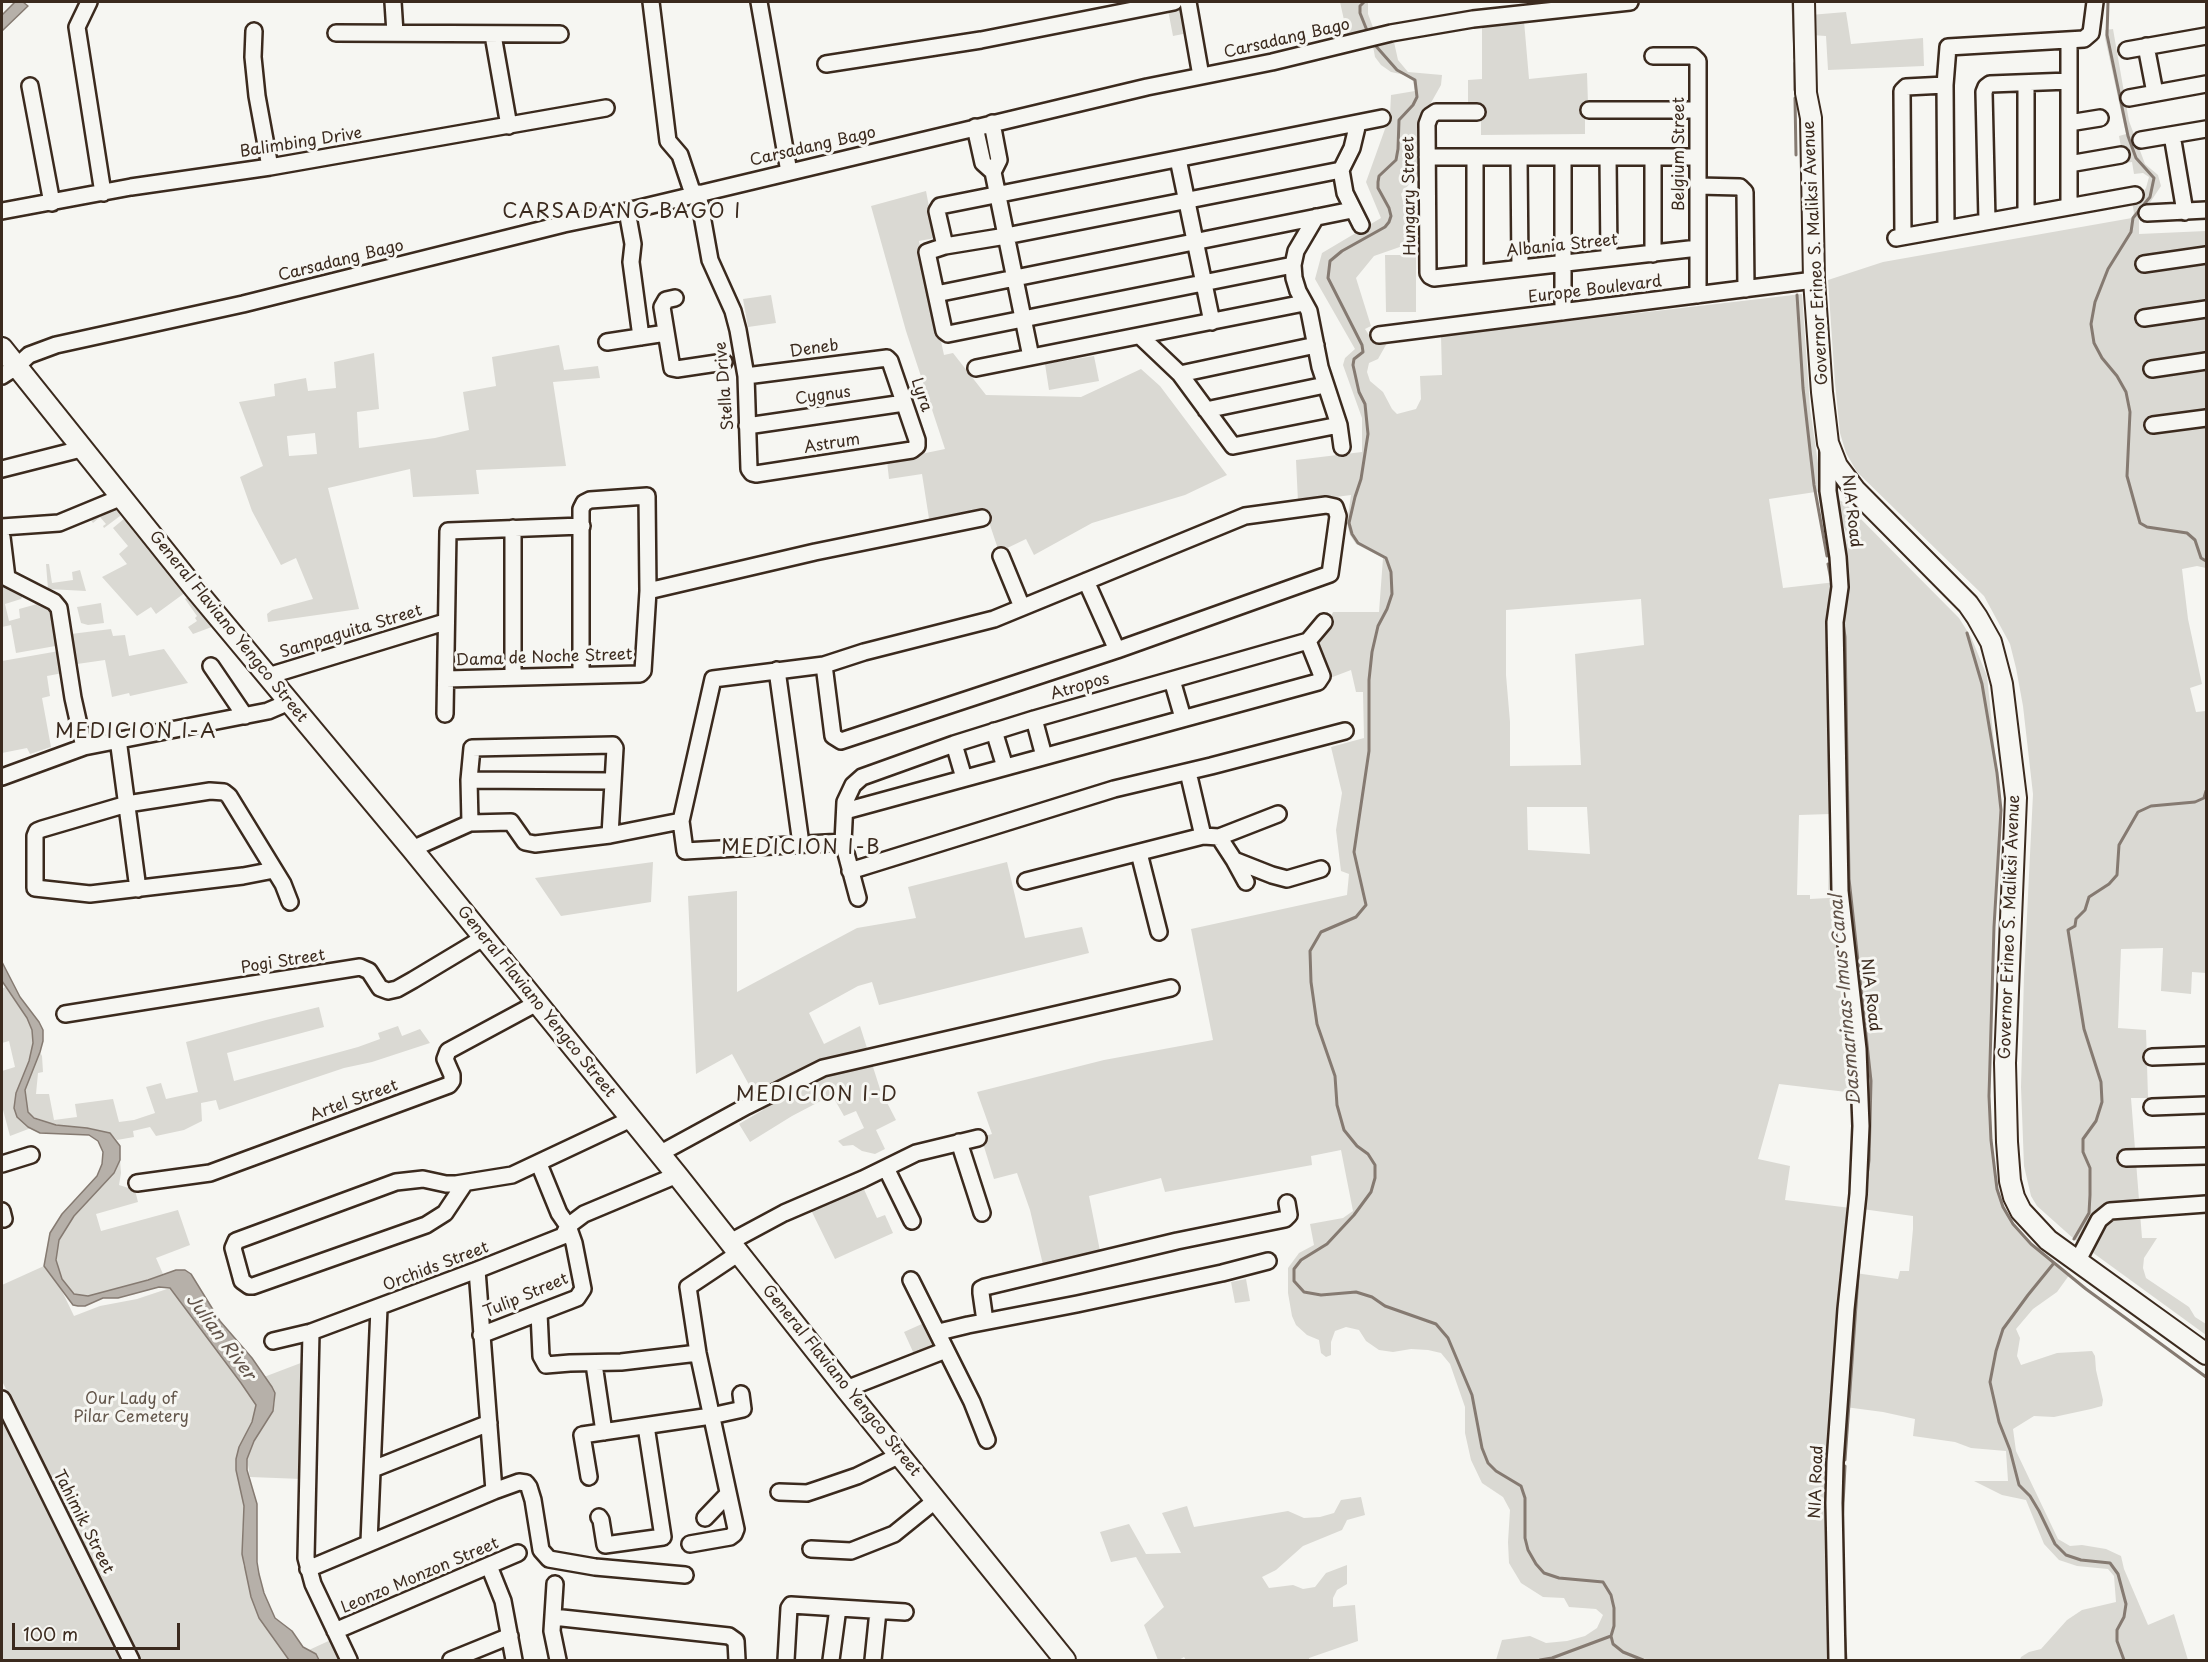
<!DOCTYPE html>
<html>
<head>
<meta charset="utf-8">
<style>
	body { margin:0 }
	#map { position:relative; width:2208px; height:1662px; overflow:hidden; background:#f6f6f2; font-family:"Playpen Sans",sans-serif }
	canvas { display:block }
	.frame { position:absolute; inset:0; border:3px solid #3b2a1e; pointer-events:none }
	.scale { position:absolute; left:12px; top:1623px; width:168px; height:27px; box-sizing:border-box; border:3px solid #3b2a1e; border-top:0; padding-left:8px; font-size:18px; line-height:21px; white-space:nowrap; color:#3b2a1e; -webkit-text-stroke:4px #f6f6f2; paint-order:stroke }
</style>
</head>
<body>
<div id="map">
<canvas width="2208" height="1662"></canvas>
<div class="frame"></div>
<div class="scale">100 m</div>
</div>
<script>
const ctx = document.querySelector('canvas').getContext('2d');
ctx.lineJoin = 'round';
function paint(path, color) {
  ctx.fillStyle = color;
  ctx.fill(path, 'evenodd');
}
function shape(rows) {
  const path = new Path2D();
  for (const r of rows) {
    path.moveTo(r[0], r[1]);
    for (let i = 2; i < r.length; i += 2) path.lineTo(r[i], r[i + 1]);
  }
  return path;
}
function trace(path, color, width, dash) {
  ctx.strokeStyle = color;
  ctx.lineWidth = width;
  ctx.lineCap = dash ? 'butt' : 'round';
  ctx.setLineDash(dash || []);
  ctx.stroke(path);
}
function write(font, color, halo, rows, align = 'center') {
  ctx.font = font + ' "Playpen Sans",sans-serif';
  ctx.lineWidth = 6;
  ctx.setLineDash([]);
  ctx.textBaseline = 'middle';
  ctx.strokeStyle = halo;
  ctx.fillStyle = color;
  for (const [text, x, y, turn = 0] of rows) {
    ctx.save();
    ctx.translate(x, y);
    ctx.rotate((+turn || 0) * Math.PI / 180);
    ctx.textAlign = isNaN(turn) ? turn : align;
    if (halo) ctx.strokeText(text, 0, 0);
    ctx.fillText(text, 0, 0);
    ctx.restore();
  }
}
paint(shape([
	[1340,2,1368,2,1368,14,1374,30,1348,38],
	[1183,7,1188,33,1173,36,1168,10],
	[1846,12,1851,44,1923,38,1924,66,1828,70,1826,36,1811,35,1810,15],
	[1524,21,1529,79,1587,73,1588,104,1585,105,1585,134,1481,135,1481,108,1468,107,1468,80,1482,79,1482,26],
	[2113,29,2129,121,2145,164,2158,175,2161,186,2139,219,2139,234,2206,231,2206,568,2197,566,2182,569,2188,619,2202,684,2190,688,2196,712,2206,711,2206,973,2192,972,2191,994,2161,991,2163,948,2121,949,2118,1028,2146,1030,2148,1098,2131,1098,2142,1238,2157,1238,2144,1258,2143,1268,2146,1278,2189,1307,2195,1317,2206,1324,2206,1335,2074,1239,2037,1206,2031,1196,2024,1166,2021,1087,2024,976,2033,794,2023,706,2016,668,2010,644,1984,596,1857,472,1846,453,1840,433,1835,383,1828,280,1883,262,2132,218,2134,213,2132,201,2140,198,2146,188,2149,177,2143,173,2134,174,2132,162,2124,163,2119,136,2126,134,2105,38,2105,30],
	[1394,42,1398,60,1408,72,1442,75,1441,85,1419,124,1421,170,1401,194,1414,242,1374,256,1356,278,1371,326,1365,329,1375,344,1387,343,1378,359,1369,363,1367,372,1370,381,1383,392,1392,409,1397,414,1416,409,1421,399,1420,376,1442,375,1441,336,1802,294,1810,408,1822,491,1769,499,1783,588,1836,582,1855,1093,1779,1084,1758,1159,1790,1166,1785,1200,1851,1208,1832,1660,1496,1660,1502,1640,1530,1636,1546,1643,1567,1641,1585,1636,1597,1628,1603,1615,1596,1609,1569,1607,1564,1598,1543,1597,1521,1583,1509,1563,1508,1542,1510,1510,1503,1497,1482,1483,1471,1460,1465,1433,1465,1407,1450,1364,1441,1353,1428,1350,1411,1349,1393,1352,1379,1350,1366,1341,1359,1330,1346,1327,1335,1331,1331,1342,1331,1355,1326,1357,1321,1353,1319,1340,1307,1335,1296,1325,1292,1316,1288,1293,1288,1268,1299,1253,1314,1245,1310,1224,1343,1218,1353,1211,1341,1150,1311,1156,1312,1165,1165,1192,1161,1178,1089,1196,1101,1256,1044,1269,1030,1210,1017,1173,994,1179,981,1137,992,1134,977,1092,1104,1060,1213,1040,1191,929,1347,895,1349,874,1341,871,1336,830,1342,793,1331,747,1364,738,1363,692,1356,692,1351,670,1330,678,1317,645,1333,612,1379,612,1383,558,1356,544,1350,535,1347,523,1351,495,1298,502,1296,460,1362,452,1362,418,1343,365,1345,358,1355,349,1315,279,1322,253,1381,218,1366,182,1390,115,1391,95,1415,91,1413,81,1405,75,1391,72,1381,65,1375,57,1373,46],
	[1641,599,1644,645,1575,654,1581,765,1510,766,1510,722,1506,675,1506,610],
	[1527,807,1587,807,1590,854,1528,850],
	[1830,814,1828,898,1810,899,1810,895,1797,895,1799,815],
	[926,191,935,238,919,241,944,355,953,353,986,395,1081,397,1141,369,1160,386,1227,475,1185,495,1092,523,1034,555,1026,539,999,552,986,513,930,525,922,474,889,479,887,461,945,449,906,331,871,206],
	[1385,255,1416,255,1416,312,1386,312],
	[771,295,776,323,748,327,743,299],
	[559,345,564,370,598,366,600,378,553,382,566,466,476,470,479,494,413,497,410,469,328,488,359,609,268,622,267,614,272,610,313,599,296,558,281,565,252,511,240,477,263,466,239,402,275,396,274,384,306,378,308,391,336,388,334,362,374,353,379,409,357,412,359,448,435,438,469,430,463,392,496,386,492,357],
	[315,433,317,454,289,456,287,436],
	[1094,356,1099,381,1049,390,1045,364],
	[1837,499,1845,503,1959,618,1971,637,1987,676,2001,810,1994,927,1989,1096,1994,1167,1997,1189,2003,1207,2013,1224,2031,1244,2070,1274,2057,1292,2033,1309,2016,1329,2020,1338,2017,1356,2021,1365,2057,1353,2092,1351,2095,1356,2096,1370,2103,1400,2102,1406,2091,1409,2054,1417,2034,1416,2013,1429,2016,1451,2058,1539,2070,1546,2082,1545,2106,1549,2121,1556,2124,1569,2148,1625,2174,1614,2188,1660,2020,1660,2021,1657,2029,1652,2041,1649,2067,1620,2082,1610,2116,1602,2114,1576,2108,1569,2077,1566,2059,1560,2044,1544,2026,1500,2002,1495,1974,1481,2008,1481,2006,1451,1971,1448,1955,1442,1913,1436,1915,1419,1883,1412,1845,1407,1855,1273,1898,1279,1900,1271,1909,1271,1913,1229,1913,1216,1862,1209,1844,795,1841,630,1847,562,1846,548,1847,535,1836,507],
	[115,505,124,513,104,528,103,526,106,524,100,517,93,523,88,516],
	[125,518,128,518,186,592,156,614,151,607,137,616,102,577,127,564,119,554,128,546,113,528],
	[46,564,49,564,52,583,73,580,72,572,80,570,86,591,48,589],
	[2,584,24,594,21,599,5,604,9,621,20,618,19,609,41,603,54,611,61,645,16,653,11,625,2,627],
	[189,596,217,625,193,634,188,627,197,621,195,618,197,616,185,599],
	[101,603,104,623,88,625,81,623,77,607],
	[111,629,113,636,125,635,129,656,164,649,188,683,130,696,129,693,112,697,105,660,77,664,71,634],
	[59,651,63,673,47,676,50,696,42,698,51,747,30,754,27,748,2,753,2,661],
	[653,862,651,902,561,916,535,878],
	[1007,862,1025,938,1082,927,1089,953,879,1005,872,982,858,986,809,1013,824,1044,860,1026,880,1089,896,1120,876,1130,885,1149,875,1154,862,1151,853,1145,843,1146,838,1141,864,1128,856,1111,844,1116,832,1095,792,1116,750,1142,739,1124,763,1110,732,1054,696,1074,688,896,737,891,737,992,857,928,916,918,908,887],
	[5,987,27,1018,32,1030,33,1043,29,1061,19,1084,28,1127,31,1128,10,1136,2,1106,2,1071,15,1067,9,1041,2,1043,2,989],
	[319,1007,324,1027,227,1053,234,1081,358,1047,380,1039,378,1033,398,1026,402,1036,420,1029,430,1043,372,1062,344,1068,219,1110,216,1100,201,1103,202,1121,184,1130,156,1136,150,1127,133,1131,134,1137,117,1140,110,1133,87,1128,56,1125,34,1117,28,1112,25,1090,40,1052,42,1056,43,1072,38,1073,36,1094,49,1094,54,1120,77,1117,75,1104,113,1099,119,1122,134,1120,155,1113,146,1087,161,1083,166,1099,198,1092,186,1042,266,1020],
	[120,1160,121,1173,119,1185,135,1190,138,1202,96,1214,101,1231,178,1210,190,1245,156,1258,163,1274,148,1280,88,1296,74,1294,62,1279,58,1269,56,1252,59,1240,74,1216,114,1173],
	[862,1185,877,1218,885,1215,893,1233,835,1259,810,1208],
	[44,1266,61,1289,74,1316,100,1306,137,1299,170,1288,241,1383,256,1405,256,1412,247,1434,239,1483,244,1506,242,1542,243,1565,289,1660,141,1660,2,1381,2,1285],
	[1246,1279,1250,1301,1235,1303,1231,1282],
	[924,1323,934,1345,914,1354,904,1332],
	[306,1361,302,1479,250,1477,247,1459,254,1441,273,1411,275,1400,272,1387,264,1377],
	[2,1407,127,1660,2,1660],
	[1361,1497,1365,1515,1347,1520,1342,1530,1303,1546,1276,1570,1262,1577,1269,1588,1293,1585,1303,1589,1315,1587,1326,1573,1347,1565,1347,1584,1337,1590,1333,1598,1333,1607,1355,1605,1358,1641,1309,1658,1309,1660,1186,1660,1184,1657,1179,1660,1158,1660,1144,1625,1164,1607,1136,1557,1111,1562,1100,1532,1129,1524,1146,1554,1181,1553,1162,1513,1187,1506,1194,1527,1288,1511,1304,1518,1320,1517,1334,1513,1341,1500],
	[335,1638,345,1660,319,1660,316,1654,309,1650]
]), '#dad9d3');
const water = shape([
	[15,2,23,2,28,6,2,31,2,15,15,2],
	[2,962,20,997,39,1022,43,1030,43,1041,40,1052,25,1090,28,1112,34,1118,56,1125,87,1128,110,1133,120,1146,120,1160,114,1173,74,1216,59,1240,56,1260,62,1279,74,1294,88,1296,148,1280,176,1270,185,1270,191,1274,220,1321,252,1358,272,1387,275,1393,273,1411,254,1441,247,1459,247,1470,257,1504,257,1562,259,1574,264,1593,275,1618,292,1631,303,1647,316,1654,319,1660,289,1660,259,1618,251,1597,242,1554,244,1506,236,1470,236,1459,239,1447,252,1422,256,1405,241,1383,170,1288,159,1287,118,1298,103,1298,85,1306,78,1306,73,1305,44,1266,50,1233,62,1214,97,1176,102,1164,103,1152,98,1141,89,1135,40,1133,28,1127,17,1117,14,1108,16,1093,29,1061,33,1043,32,1030,27,1018,2,981,2,962]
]);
paint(water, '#b6b0a9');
trace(water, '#857a71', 1.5);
trace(shape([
	[1364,2,1360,6,1360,13,1368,33],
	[1793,2,1795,58],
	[2108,2,2107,35,2128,136,2136,158,2154,178,2150,197,2133,218,2131,232,2108,269,2095,302,2091,324,2094,343,2102,358,2117,376,2126,392,2130,412,2127,476,2140,523,2147,527,2187,533,2195,540,2201,558,2206,561],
	[1375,45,1397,70,1415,80,1417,97,1413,105,1399,120,1398,149,1396,160,1379,176,1378,182,1378,188,1389,208,1391,216,1389,222,1385,227,1342,251,1330,261,1328,278,1362,345,1363,352,1354,359,1353,365,1359,392,1365,404,1368,434,1361,479,1355,497,1349,523,1352,534,1358,543,1386,558,1391,572,1392,594,1387,609,1378,626,1372,652,1369,680,1369,751,1354,852,1366,905,1356,917,1321,932,1310,951,1311,982,1317,1024,1335,1076,1337,1105,1344,1130,1357,1146,1368,1154,1375,1165,1375,1178,1371,1192,1354,1215,1327,1244,1301,1260,1294,1269,1294,1281,1304,1292,1321,1295,1356,1292,1372,1297,1385,1306,1436,1324,1448,1338,1472,1395,1482,1448,1488,1463,1496,1471,1521,1486,1525,1498,1525,1538,1528,1550,1536,1564,1544,1573,1559,1578,1603,1582,1611,1595,1614,1608,1614,1626,1611,1636,1552,1658,1540,1660],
	[1795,63,1795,90],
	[1795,98,1796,155],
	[1797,295,1803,388,1814,485,1827,556],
	[1828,564,1833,590],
	[1842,615,1845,637,1849,879,1871,1081,1869,1160,1865,1192],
	[1967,633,1982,684,1997,773,2001,810,1994,927,1989,1096,1991,1140,1997,1189,2003,1207,2013,1224,2031,1244,2086,1289,2206,1377],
	[2074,1239,2089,1213,2090,1195,2090,1168,2083,1152,2083,1139,2096,1121,2102,1102,2101,1082,2084,1029,2068,930,2075,926,2076,919,2085,910,2089,897,2109,884,2117,875,2119,845,2138,812,2151,806,2195,802,2204,798,2206,791],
	[2054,1263,2028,1295,2003,1329,1996,1351,1990,1382,1999,1422,2010,1450,2019,1485,2030,1496,2039,1511,2055,1544,2066,1555,2081,1560,2110,1563,2118,1574,2126,1604,2124,1617,2117,1630,2117,1641,2124,1660],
	[1845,1460,1860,1249],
	[1842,1524,1845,1466],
	[1842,1558,1843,1599],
	[1843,1608,1846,1660],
	[1611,1636,1613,1644,1623,1652,1643,1660]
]), '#857a71', 3);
const minor = shape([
	[89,2,77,27,103,193],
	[393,2,395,33],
	[651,2,668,141,680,155,693,194],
	[759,2,789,172],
	[1188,2,1201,76],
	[254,31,253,57,257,96,270,167],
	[336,33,560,34],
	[493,35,509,126],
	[2069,40,2069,206],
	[2146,46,2155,93],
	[2127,50,2206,36],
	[1653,56,1693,56,1698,61,1698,295],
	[826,64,981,40,1174,2],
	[2026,83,2026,214],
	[30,86,52,203],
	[2129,98,2206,84],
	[1589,110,1698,110],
	[1477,112,1436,112,1430,116,1427,124,1428,273,1430,276,1434,278,1698,248],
	[992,123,999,160,993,172,1031,357],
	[1358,123,1352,148,1341,170,1345,193,1361,225],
	[2069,123,2100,118],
	[975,127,983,163,993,172],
	[2172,135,2185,212],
	[2141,140,2206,129],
	[1427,157,1698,157],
	[1519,157,1520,268],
	[1563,157,1563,312],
	[1608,157,1609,258],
	[1178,159,1212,322],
	[2069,164,2121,155],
	[1698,186,1740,187,1745,192,1746,289],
	[698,193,710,260,733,311,738,330,746,376,749,469,752,473,756,474,912,450,917,446,917,440,890,361,887,358,746,376],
	[2,211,131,187,270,167,606,108],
	[627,211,633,244,631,262,641,337],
	[2147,213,2206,210],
	[1316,217,1296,251,1293,265,1294,278,1298,291,1309,311,1320,367,1339,425,1342,447],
	[1987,221,1984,92,1986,87,1990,84,2069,81],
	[1946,228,1945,85,1948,47,2084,39,2091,33,2095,2],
	[1903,236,1902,91,1906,87,1945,85],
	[1896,238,2135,195],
	[945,246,937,211,940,206,1382,118],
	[1653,254,1653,157],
	[2144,264,2206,255],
	[1293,265,948,334,944,331,927,252,945,246,1006,236,1341,170],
	[1475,273,1475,157],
	[936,294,1352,210],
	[675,298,666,300,662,307,672,368,677,369,724,362],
	[2144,318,2206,309],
	[1379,335,1814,280],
	[1140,336,1180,374,1233,446,1339,425],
	[607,342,666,333],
	[976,368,1304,303],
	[2152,369,2206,361],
	[1180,374,1316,345],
	[2,376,16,367,29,355,56,345,243,304,564,224,627,211,1147,87,1272,62,1391,33,1473,19,1630,2],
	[1206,410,1325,385],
	[2153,425,2206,418],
	[747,426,904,403],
	[1828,449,1828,491,1838,557,1840,587,1835,622,1840,891,1858,1049,1861,1126,1858,1194,1846,1309,1835,1462,1834,1503,1837,1660],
	[2,469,81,449],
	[2,527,59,523,122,497],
	[2,537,7,578,54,602,59,608,73,698,84,747],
	[1001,556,1022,607],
	[1086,581,1117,650],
	[648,591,815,552,982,518],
	[824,665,833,736,841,741,1117,650,1330,574,1338,516,1335,507,1326,505,1245,516,994,619,864,652,824,665,713,679,681,821,685,851,843,842],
	[211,666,245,716],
	[777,670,801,844],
	[268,676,445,622],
	[513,676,513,528],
	[446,679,640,674,643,671,648,591,647,496,590,500,584,503,581,509,581,674],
	[1172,680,1183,718],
	[445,714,448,531,582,526],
	[1034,719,1044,756],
	[994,731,1005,767],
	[118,739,138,889],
	[954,744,964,778],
	[1188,772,1203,836],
	[2,777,84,747,268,711,289,702],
	[469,780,612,781],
	[845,811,1318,682,1322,676,1308,641],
	[470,823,469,780,472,748,613,745,615,748,610,835],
	[1219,837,1234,860,1246,882],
	[412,849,470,823,511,822,525,842,535,844,610,835,681,821],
	[1139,853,1159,932],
	[1234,860,1272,875,1287,879,1321,869],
	[274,870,243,876,90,894,35,888,35,836,37,831,42,829,127,804,210,791,224,792,229,796,283,884,290,902],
	[850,871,1114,789,1211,766,1345,731],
	[1026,881,1203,836,1219,837,1278,814],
	[858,898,843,842,845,802,853,785,862,777,954,744,1034,719,1308,641,1324,622],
	[65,1014,360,967,369,971,380,988,388,991,397,989,413,980,483,938],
	[2152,1057,2206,1055],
	[2152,1107,2206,1105],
	[959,1142,982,1213],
	[659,1154,747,1106,823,1068,1171,988],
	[2126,1158,2206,1156],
	[2,1164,31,1155],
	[886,1168,912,1221],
	[137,1183,210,1173,449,1085,452,1081,452,1075,445,1059,448,1051,537,1003],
	[465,1183,445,1213,426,1225,253,1286,249,1286,242,1281,233,1248,236,1241,396,1182,423,1179,446,1184,456,1184,512,1175,631,1119],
	[2,1211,4,1219],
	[568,1226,584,1214,677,1175],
	[730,1242,784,1213,863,1179,916,1153,978,1138],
	[2077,1262,2099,1220,2110,1211,2206,1204],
	[911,1280,972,1402,987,1440],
	[539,1313,541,1356,546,1365,570,1363,621,1362,698,1353],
	[985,1321,981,1293,981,1289,985,1287,1177,1241,1285,1219,1289,1215,1287,1203],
	[311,1332,306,1558,313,1584,349,1660],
	[939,1332,968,1325,1077,1304,1222,1273,1268,1261],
	[481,1335,577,1298,583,1289,574,1243,568,1226,559,1213,539,1164],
	[273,1341,311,1332,477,1270,563,1236,568,1226],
	[594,1364,604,1432],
	[846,1389,946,1350],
	[2,1399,131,1660],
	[373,1469,489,1423],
	[589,1477,582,1435,711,1416,743,1409,741,1394],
	[494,1491,519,1482,526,1483,529,1487,533,1500,541,1550,549,1559,595,1567,685,1575],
	[779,1492,807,1493,819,1489,857,1476,900,1455],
	[599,1517,601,1520,605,1545,663,1537,646,1426],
	[705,1518,728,1494],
	[369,1542,379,1308],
	[690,1544,730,1537,734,1534,736,1529,698,1353,688,1287,739,1253],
	[811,1549,851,1551,894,1534,936,1500],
	[489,1566,503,1601,514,1660],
	[308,1569,494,1491,477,1270],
	[555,1584,552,1631,558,1660],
	[553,1617,729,1636,736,1641,737,1660],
	[335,1631,518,1553],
	[451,1660,510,1636],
	[786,1660,789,1608,791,1605,905,1612],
	[831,1660,838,1608],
	[873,1660,878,1611]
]);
const major = shape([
	[1804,2,1806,93,1811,118,1814,280,1822,392,1828,443,1837,466,1855,490,1968,604,1977,617,1991,642,2002,684,2016,798,2005,1063,2007,1142,2010,1181,2014,1197,2021,1211,2048,1240,2206,1354],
	[2,348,195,589,412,849,677,1175,846,1389,1065,1660]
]);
trace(minor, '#3b2a1e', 20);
trace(major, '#3b2a1e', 24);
trace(minor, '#f6f6f2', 15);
trace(major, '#f6f6f2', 20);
write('16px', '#3b2a1e', '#f6f6f2', [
	["Carsadang Bago",1287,39,-13],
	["Balimbing Drive",301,143,-9],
	["Carsadang Bago",813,147,-13],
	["Belgium Street",1680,154,-90],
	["Hungary Street",1410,196,-91],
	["Albania Street",1562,246,-6],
	["Governor Erineo S. Maliksi Avenue",1816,253,-93],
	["Carsadang Bago",341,261,-14],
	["Europe Boulevard",1595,290,-7],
	["Deneb",814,349,-8],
	["Stella Drive",725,386,-95],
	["Lyra",921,395,71],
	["Cygnus",823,396,-8],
	["Astrum",832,444,-9],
	["NIA Road",1851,511,83],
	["General Flaviano Yengco Street",228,627,51],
	["Sampaguita Street",351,632,-17],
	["Dama de Noche Street",544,658,-2],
	["Atropos",1080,687,-16],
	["Governor Erineo S. Maliksi Avenue",2010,927,-88],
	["Pogi Street",283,962,-9],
	["NIA Road",1870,995,83],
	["General Flaviano Yengco Street",536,1002,51],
	["Artel Street",354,1101,-20],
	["Orchids Street",436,1267,-21],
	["Tulip Street",526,1296,-23],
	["General Flaviano Yengco Street",841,1381,51],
	["NIA Road",1817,1482,-88],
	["Tahimik Street",83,1522,63],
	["Leonzo Monzon Street",420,1576,-23]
]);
write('16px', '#63564b', '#f6f6f2', [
	["Our Lady of",131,1400],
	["Pilar Cemetery",131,1418]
]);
write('italic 18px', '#605248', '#f6f6f2', [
	["Dasmarinas-Imus Canal",1846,1000,-95],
	["Julian River",220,1337,53]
]);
ctx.letterSpacing = '1.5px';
write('20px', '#3b2a1e', '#f6f6f2', [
	["CARSADANG BAGO I",622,212],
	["MEDICION I-A",136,732],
	["MEDICION I-B",801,848],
	["MEDICION I-D",817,1095]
]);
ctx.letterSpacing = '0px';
</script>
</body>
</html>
